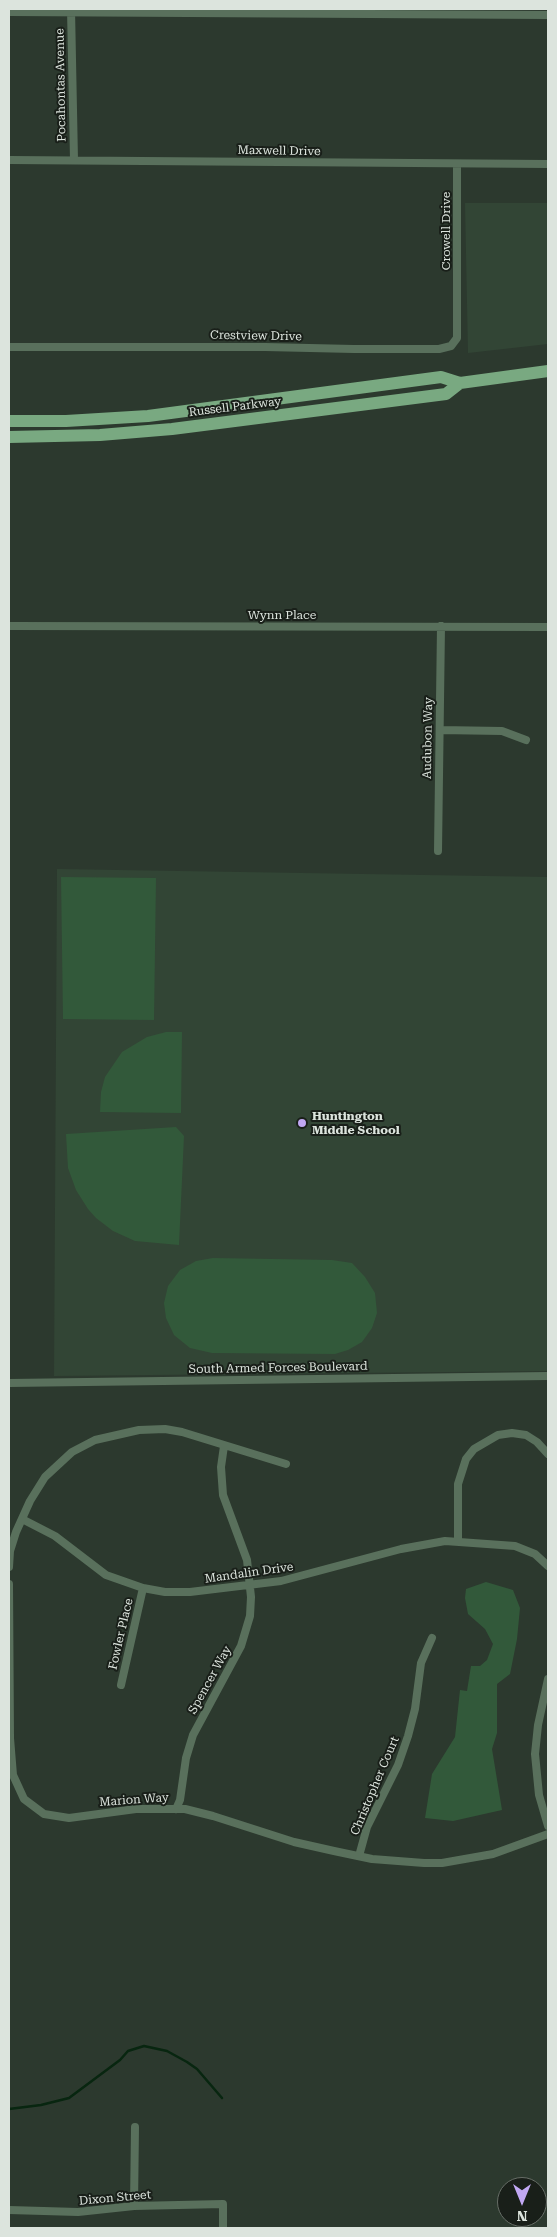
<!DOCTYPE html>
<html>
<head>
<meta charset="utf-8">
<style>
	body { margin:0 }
	#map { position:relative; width:557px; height:2237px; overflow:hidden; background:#2c392e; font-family:"Roboto Serif",serif }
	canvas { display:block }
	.frame { position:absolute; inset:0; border:10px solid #dce4dd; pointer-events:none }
	.north { position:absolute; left:497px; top:2177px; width:50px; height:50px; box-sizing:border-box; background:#191f19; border:1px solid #676e67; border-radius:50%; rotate:180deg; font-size:14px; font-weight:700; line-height:20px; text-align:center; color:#dce4dd }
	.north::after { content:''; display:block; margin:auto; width:18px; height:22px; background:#c1a8f3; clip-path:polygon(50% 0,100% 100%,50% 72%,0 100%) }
</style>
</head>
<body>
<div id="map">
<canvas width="557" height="2237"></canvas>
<div class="frame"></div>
<div class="north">N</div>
</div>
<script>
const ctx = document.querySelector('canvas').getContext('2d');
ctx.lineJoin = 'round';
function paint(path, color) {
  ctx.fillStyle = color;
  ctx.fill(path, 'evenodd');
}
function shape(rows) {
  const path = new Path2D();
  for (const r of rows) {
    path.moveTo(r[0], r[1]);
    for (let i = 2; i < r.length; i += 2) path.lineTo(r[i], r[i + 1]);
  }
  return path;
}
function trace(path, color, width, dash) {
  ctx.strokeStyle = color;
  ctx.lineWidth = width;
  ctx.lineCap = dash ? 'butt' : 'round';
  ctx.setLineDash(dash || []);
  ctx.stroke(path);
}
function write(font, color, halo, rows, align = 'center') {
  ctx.font = font + ' "Roboto Serif",serif';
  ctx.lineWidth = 4;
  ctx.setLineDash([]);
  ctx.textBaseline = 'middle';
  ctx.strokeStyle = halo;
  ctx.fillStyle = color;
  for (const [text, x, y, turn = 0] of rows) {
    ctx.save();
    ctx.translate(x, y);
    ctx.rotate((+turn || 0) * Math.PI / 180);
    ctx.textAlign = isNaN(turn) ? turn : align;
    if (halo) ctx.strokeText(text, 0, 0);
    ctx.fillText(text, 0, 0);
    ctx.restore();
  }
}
paint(shape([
	[465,203,548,203,548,344,468,353],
	[57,869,548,877,548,1371,54,1376]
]), '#324535');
paint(shape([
	[61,877,156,878,154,1020,63,1019],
	[166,1032,182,1032,181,1113,100,1112,101,1092,105,1077,122,1052,147,1037],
	[176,1127,184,1136,179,1245,135,1241,113,1231,96,1218,88,1209,76,1190,68,1168,66,1134],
	[213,1258,332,1260,352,1263,365,1277,375,1293,377,1313,372,1328,362,1342,348,1350,335,1354,212,1353,190,1348,174,1335,166,1318,164,1303,168,1286,180,1270,196,1261],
	[486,1582,513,1590,520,1608,517,1639,510,1674,497,1684,497,1733,492,1749,502,1810,453,1821,425,1818,432,1774,455,1737,460,1690,467,1691,471,1666,480,1666,487,1660,493,1644,485,1629,468,1614,465,1598,466,1589]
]), '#32593a');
trace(shape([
	[9,2109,41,2105,69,2098,120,2060,128,2051,144,2046,167,2051,187,2062,197,2069,222,2098]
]), '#082610', 2.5);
trace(shape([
	[71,9,74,160],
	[9,12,548,15],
	[9,160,548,164],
	[9,347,265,347,354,349,439,349,451,346,457,338,457,165],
	[9,626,548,627],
	[440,730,502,731,526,740],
	[438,851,441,626],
	[9,1383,548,1376],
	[22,1519,55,1536,106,1575,143,1588,165,1592,190,1592,281,1581,401,1549,445,1541,515,1546,535,1554,548,1566],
	[458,1541,458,1484,466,1459,474,1449,498,1435,512,1433,526,1435,537,1442,548,1454],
	[9,1567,10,1551,16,1532,30,1501,45,1477,72,1452,95,1440,139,1430,165,1429,182,1432,286,1464],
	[9,1584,10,1738,13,1775,24,1799,44,1814,69,1818,136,1809,185,1809,213,1816,294,1842,334,1851,372,1859,424,1863,442,1863,493,1854,548,1834],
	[548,1679,538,1725,535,1754,539,1795,548,1826],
	[121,1685,143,1588],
	[176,1809,180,1800,186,1758,193,1735,241,1646,250,1616,251,1597,247,1560,223,1495,221,1467,224,1446],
	[359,1856,367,1827,398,1765,408,1736,415,1709,421,1663,432,1638],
	[134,2206,135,2127],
	[9,2210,78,2212,134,2206,223,2204,223,2228]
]), '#59705c', 8);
trace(shape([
	[9,421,66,421,148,416,441,377,460,383,548,371],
	[9,437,100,435,172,429,446,394,460,383]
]), '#79a981', 12);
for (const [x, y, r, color] of [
	[302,1123,5,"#c1a8f3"]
]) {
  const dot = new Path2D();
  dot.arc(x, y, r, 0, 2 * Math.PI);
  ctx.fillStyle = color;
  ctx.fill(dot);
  trace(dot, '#191f19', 2);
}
write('12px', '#dce4dd', '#191f19', [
	["Pocahontas Avenue",61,85,-91],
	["Maxwell Drive",279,151,1],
	["Crowell Drive",446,231,-90],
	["Crestview Drive",256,336,1],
	["Russell Parkway",235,407,-7],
	["Wynn Place",282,615],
	["Audubon Way",428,738,-89],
	["South Armed Forces Boulevard",278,1368,-1],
	["Mandalin Drive",249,1573,-8],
	["Fowler Place",121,1634,-77],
	["Spencer Way",210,1680,-61],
	["Christopher Court",375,1786,-67],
	["Marion Way",134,1800,-4],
	["Dixon Street",115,2198,-5]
]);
write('bold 12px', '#dce4dd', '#191f19', [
	["Huntington",312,1116],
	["Middle School",312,1130]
], 'left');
</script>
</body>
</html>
